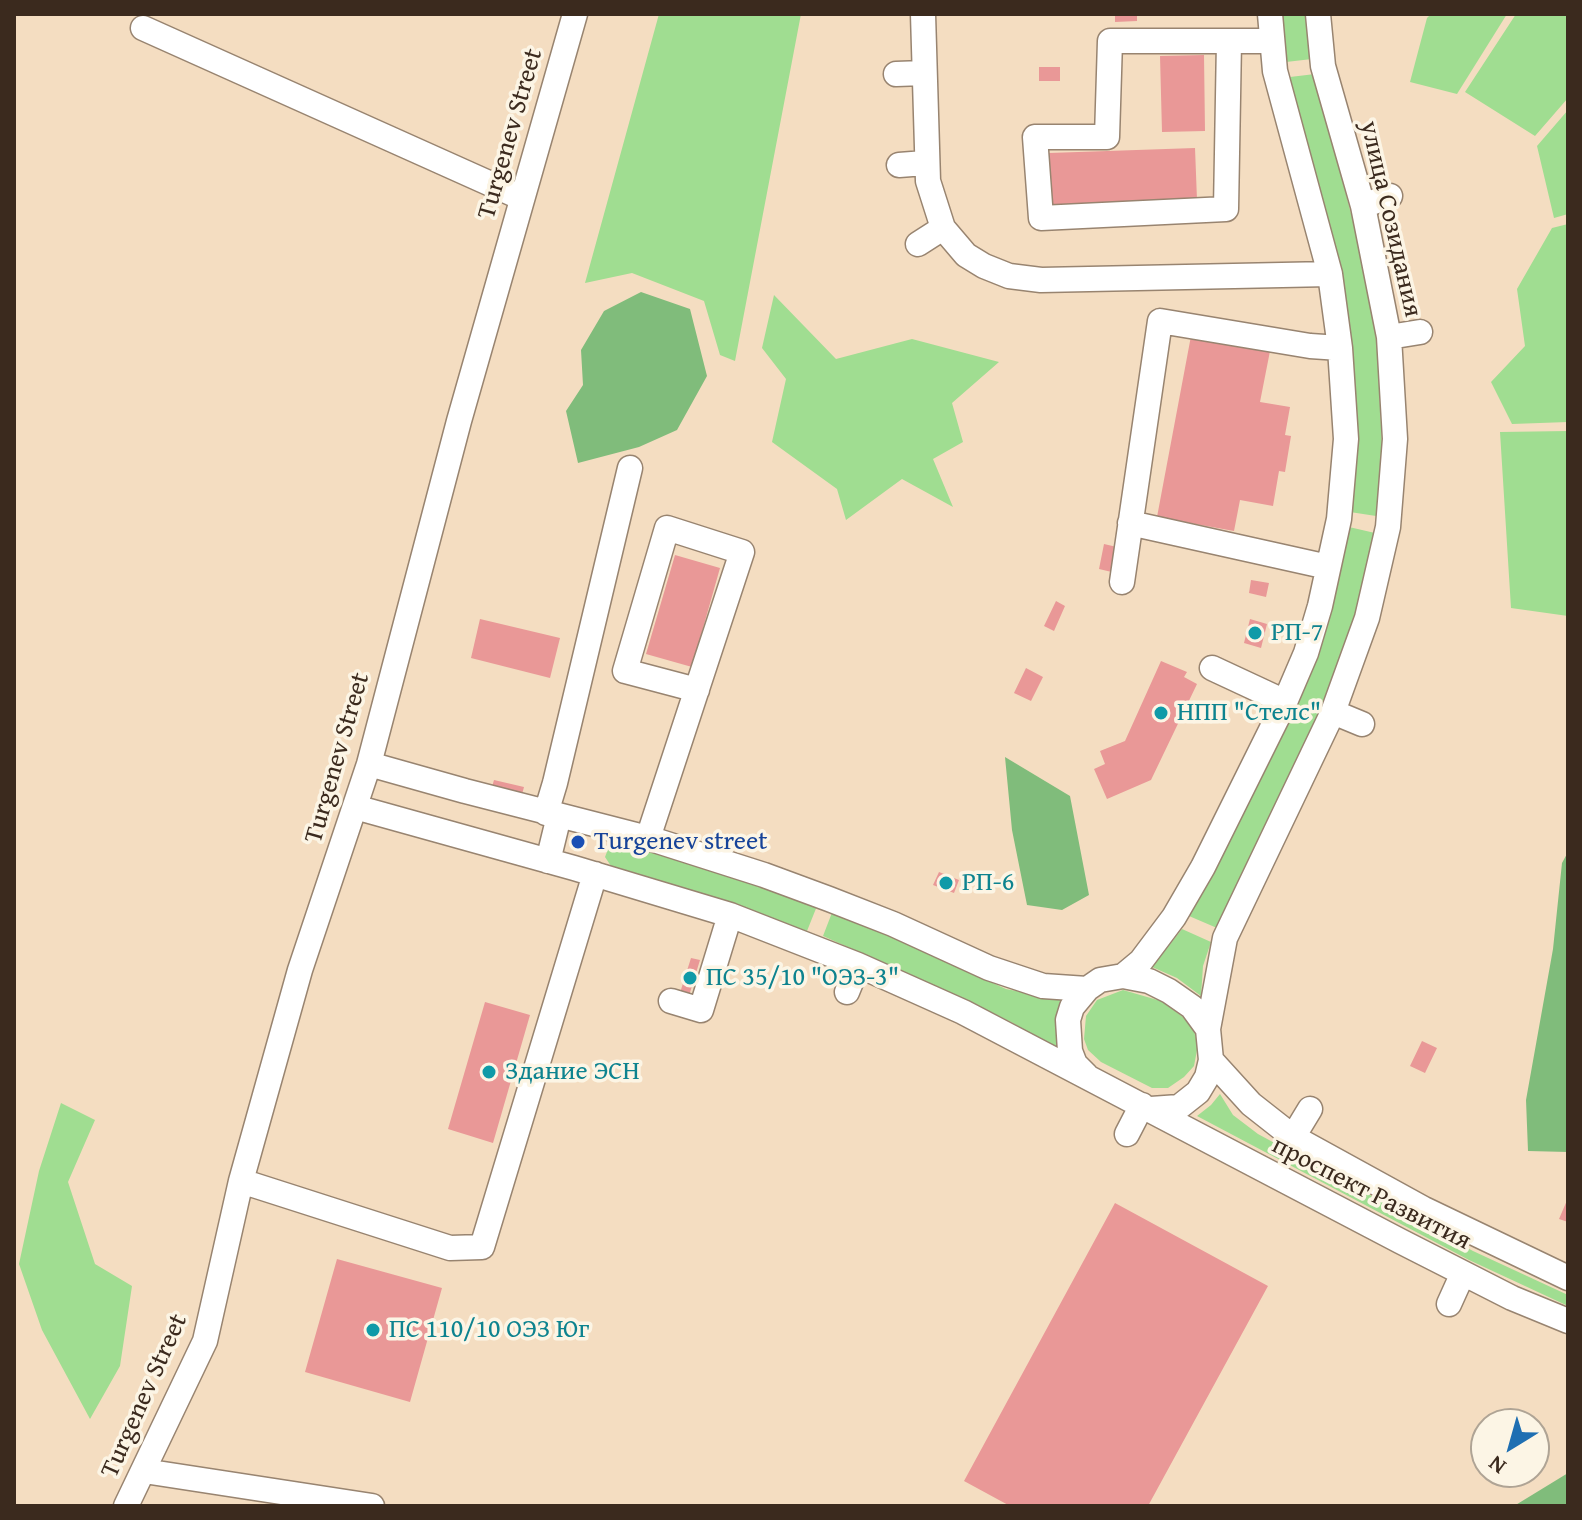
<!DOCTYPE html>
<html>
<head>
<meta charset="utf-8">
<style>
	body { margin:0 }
	#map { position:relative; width:1582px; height:1520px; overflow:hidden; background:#f4ddc1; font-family:"Gentium Book Plus",serif }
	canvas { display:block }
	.frame { position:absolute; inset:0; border:16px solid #3b2a1e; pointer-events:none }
	.north { position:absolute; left:1470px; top:1408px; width:80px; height:80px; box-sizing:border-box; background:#fcf5e5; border:2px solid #afa495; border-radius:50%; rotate:217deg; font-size:22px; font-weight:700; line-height:32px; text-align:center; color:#3b2a1e }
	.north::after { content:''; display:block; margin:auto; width:28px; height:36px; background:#1f6fb2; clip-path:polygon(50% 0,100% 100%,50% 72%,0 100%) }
</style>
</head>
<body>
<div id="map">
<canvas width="1582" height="1520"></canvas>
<div class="frame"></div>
<div class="north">N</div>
</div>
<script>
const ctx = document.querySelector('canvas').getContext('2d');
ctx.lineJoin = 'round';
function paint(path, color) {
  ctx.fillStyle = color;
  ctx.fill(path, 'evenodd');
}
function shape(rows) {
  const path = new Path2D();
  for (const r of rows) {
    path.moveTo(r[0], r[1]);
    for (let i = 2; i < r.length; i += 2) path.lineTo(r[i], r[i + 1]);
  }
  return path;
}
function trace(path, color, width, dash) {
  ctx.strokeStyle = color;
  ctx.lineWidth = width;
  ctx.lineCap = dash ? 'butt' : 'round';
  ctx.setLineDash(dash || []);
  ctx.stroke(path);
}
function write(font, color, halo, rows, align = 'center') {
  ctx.font = font + ' "Gentium Book Plus",serif';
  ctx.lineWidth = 7;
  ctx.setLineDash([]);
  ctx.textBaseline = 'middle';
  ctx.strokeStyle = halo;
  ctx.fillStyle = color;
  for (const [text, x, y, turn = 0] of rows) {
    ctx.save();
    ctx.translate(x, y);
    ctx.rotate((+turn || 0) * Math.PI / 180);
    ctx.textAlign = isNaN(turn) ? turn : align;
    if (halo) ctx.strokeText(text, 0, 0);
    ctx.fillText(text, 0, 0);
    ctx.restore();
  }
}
paint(shape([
	[659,14,801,14,735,361,720,355,704,301,632,273,585,283],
	[1282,14,1307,14,1312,59,1286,62],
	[1431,14,1507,14,1457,94,1410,82,1427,18],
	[1516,14,1568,14,1568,98,1535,136,1465,92],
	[1315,74,1366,272,1377,346,1382,446,1376,516,1350,512,1307,155,1290,77],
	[1568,110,1568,214,1554,218,1537,146],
	[1568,224,1568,422,1512,424,1491,382,1525,346,1517,289,1552,228],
	[774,295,836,359,912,339,999,362,952,403,963,442,933,459,953,507,902,479,846,520,837,489,772,442,786,379,762,348],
	[1568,431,1568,616,1511,608,1500,432],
	[1349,527,1375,533,1356,616,1318,721,1217,928,1189,916,1212,872],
	[616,840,743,878,817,906,807,931,611,866,605,857,610,844],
	[833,910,1006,989,1063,1000,1058,1019,1057,1050,1013,1023,964,999,823,936],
	[1182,929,1211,942,1203,966,1201,996,1177,978,1152,967],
	[1123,990,1161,1001,1183,1017,1194,1031,1198,1045,1194,1066,1184,1077,1168,1088,1152,1088,1101,1062,1088,1050,1084,1039,1086,1016,1097,1000],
	[1220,1094,1233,1115,1258,1134,1473,1251,1568,1295,1568,1306,1469,1260,1197,1116,1211,1105],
	[61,1103,95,1120,68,1182,95,1264,132,1286,120,1366,90,1419,42,1330,19,1264,39,1171]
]), '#a0dd91');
paint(shape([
	[641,292,690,309,707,376,677,430,639,447,578,463,566,411,583,385,581,350,604,311],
	[1005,757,1070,796,1089,895,1062,910,1027,905,1012,830],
	[1568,852,1568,1152,1528,1151,1526,1100,1553,949,1562,863],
	[1568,1473,1568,1506,1514,1506]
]), '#80bc7b');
paint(shape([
	[1115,14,1137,14,1137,21,1115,22],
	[1204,55,1205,131,1162,132,1160,56],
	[1039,67,1060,67,1060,81,1039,81],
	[1195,148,1197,200,1051,205,1049,153],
	[1191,336,1270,351,1260,402,1290,407,1285,435,1291,436,1285,472,1279,471,1273,506,1240,500,1234,531,1157,517],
	[1104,544,1121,548,1116,573,1099,569],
	[675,555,720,568,692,667,646,654],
	[1251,580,1269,583,1266,597,1249,593],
	[1056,601,1065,606,1054,631,1044,626],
	[480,619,560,638,550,678,471,658],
	[1250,619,1267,624,1261,648,1244,643],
	[1161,661,1187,672,1184,677,1197,684,1151,780,1107,799,1094,769,1105,764,1100,751,1125,741],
	[1026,668,1043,677,1031,701,1014,693],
	[494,780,524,787,520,802,490,794],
	[939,872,959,880,954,893,933,885],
	[691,958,700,960,688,999,679,996],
	[485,1002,530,1015,493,1143,448,1129],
	[1422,1041,1437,1048,1425,1073,1410,1066],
	[1568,1198,1568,1222,1559,1219],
	[1115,1203,1268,1286,1148,1506,1010,1506,964,1481],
	[337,1259,442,1288,410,1402,305,1372]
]), '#e99897');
const minor = shape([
	[923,14,928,181,943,228,966,255,984,266,1009,276,1041,280,1330,274],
	[143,28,522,198],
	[1229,41,1226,209,1041,218,1035,137,1107,137,1110,41,1272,41],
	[896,74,924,73],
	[899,165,925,163],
	[1363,206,1390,196],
	[918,244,943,228],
	[1389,337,1420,332],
	[1130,523,1328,567],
	[1122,582,1160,321,1310,346,1340,348],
	[1212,668,1285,702],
	[1333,712,1362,724],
	[369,764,465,791,648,838,764,875,829,899,893,924,989,968,1043,986,1087,989],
	[355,807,574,868,730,915,858,965,963,1012,1400,1241,1512,1298,1568,1321],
	[546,813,555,783,630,468],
	[648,838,742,552,667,528,625,671,697,690],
	[548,861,559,816],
	[1123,976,1141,961,1174,917,1203,867,1285,702,1306,653,1320,606,1339,519,1346,439,1340,348,1330,274,1275,71,1270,14],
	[847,992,858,965],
	[671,1001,701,1010,730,915],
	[1208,1029,1225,938,1333,712,1367,618,1388,527,1395,439,1389,337,1363,206,1323,66,1318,14],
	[1211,1060,1251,1104,1293,1137,1424,1209,1568,1278],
	[1086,1075,1075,1064,1070,1051,1068,1020,1072,1007,1087,989,1100,980,1123,976,1149,981,1169,991,1192,1007,1208,1029,1211,1060,1207,1077,1198,1092,1179,1107,1151,1109],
	[1127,1134,1142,1105],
	[1293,1137,1310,1109],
	[241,1181,450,1248,482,1247,595,874],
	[1449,1304,1463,1273],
	[144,1471,372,1506],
	[126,1506,205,1341,241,1181,300,970,369,764,459,421,575,14]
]);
trace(minor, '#988470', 27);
trace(minor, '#fff', 24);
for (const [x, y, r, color] of [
	[1255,633,8,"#0f9aa8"],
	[1161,713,8,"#0f9aa8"],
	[578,842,8,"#1a4fb4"],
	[946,883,8,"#0f9aa8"],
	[690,978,8,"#0f9aa8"],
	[489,1072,8,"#0f9aa8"],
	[373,1330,8,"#0f9aa8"]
]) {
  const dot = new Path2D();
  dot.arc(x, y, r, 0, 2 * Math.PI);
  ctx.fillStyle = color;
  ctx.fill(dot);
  trace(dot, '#fcf5e5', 3);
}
write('26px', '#3b2a1e', '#fcf5e5', [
	["Turgenev Street",511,134,-74],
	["улица Созидания",1390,219,77],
	["Turgenev Street",338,758,-74],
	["проспект Развития",1371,1194,27],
	["Turgenev Street",145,1396,-66]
]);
write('26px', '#0d838f', '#fcf5e5', [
	["РП-7",1271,633],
	["НПП \"Стелс\"",1177,713],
	["РП-6",962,883],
	["ПС 35/10 \"ОЭЗ-3\"",706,978],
	["Здание ЭСН",505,1072],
	["ПС 110/10 ОЭЗ Юг",389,1330]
], 'left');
write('26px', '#164399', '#fcf5e5', [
	["Turgenev street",594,842]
], 'left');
</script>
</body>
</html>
